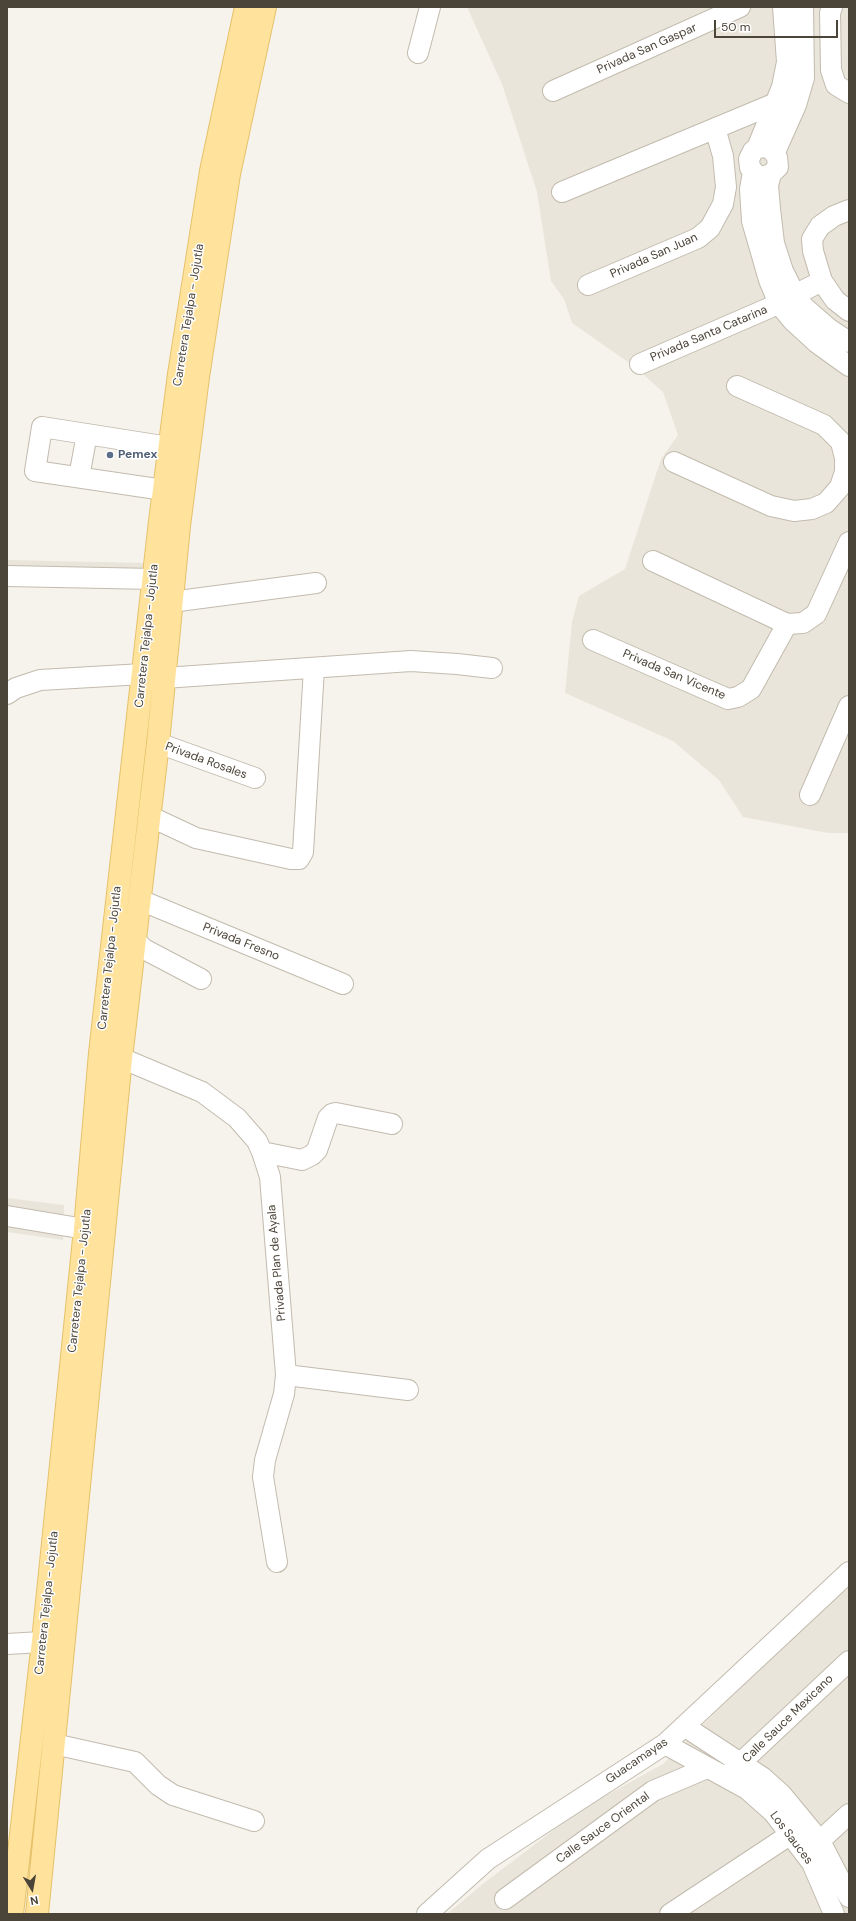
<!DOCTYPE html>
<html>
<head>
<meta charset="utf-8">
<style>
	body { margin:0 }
	#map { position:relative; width:856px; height:1921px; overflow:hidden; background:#f6f3ec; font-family:"DM Sans",sans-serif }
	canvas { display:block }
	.frame { position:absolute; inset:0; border:8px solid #4b4439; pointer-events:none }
	.north { position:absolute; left:12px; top:1869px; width:40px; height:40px; -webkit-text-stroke:3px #fff; paint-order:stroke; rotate:169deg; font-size:11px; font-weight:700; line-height:16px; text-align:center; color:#4b4439 }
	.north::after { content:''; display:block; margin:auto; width:14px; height:18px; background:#4b4439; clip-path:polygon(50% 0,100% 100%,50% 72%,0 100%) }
	.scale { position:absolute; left:714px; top:20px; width:124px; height:18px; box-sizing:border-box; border:2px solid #4b4439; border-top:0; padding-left:5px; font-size:12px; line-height:14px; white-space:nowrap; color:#4b4439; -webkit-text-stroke:3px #fff; paint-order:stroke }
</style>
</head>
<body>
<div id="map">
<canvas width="856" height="1921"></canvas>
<div class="frame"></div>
<div class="north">N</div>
<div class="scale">50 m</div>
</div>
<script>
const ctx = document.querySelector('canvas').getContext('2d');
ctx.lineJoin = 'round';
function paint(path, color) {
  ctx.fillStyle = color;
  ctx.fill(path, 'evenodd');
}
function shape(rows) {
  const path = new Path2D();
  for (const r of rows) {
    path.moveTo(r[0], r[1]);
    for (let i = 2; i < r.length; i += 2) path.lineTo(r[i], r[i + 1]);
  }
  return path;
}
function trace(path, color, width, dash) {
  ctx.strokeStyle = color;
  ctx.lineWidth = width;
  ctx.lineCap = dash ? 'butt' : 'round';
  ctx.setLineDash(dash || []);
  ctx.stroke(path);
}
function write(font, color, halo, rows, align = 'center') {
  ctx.font = font + ' "DM Sans",sans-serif';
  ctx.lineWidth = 3;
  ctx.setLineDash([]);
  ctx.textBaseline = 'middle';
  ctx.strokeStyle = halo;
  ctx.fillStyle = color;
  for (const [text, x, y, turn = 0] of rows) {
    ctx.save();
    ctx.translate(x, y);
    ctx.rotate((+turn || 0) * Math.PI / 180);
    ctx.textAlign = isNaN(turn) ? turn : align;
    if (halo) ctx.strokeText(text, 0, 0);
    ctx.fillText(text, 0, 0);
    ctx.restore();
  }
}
paint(shape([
	[467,7,849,7,849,833,828,833,743,817,719,780,673,741,565,693,572,622,579,596,625,569,661,459,678,435,663,392,635,367,572,323,564,299,551,281,537,192,502,84],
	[7,560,145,563,142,588,7,586],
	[7,1198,64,1205,63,1240,7,1232],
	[849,1581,849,1914,447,1914,484,1883,580,1810,663,1764]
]), '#eae5da');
const minor = shape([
	[832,7,830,13,831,70,836,85,849,93],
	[418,53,430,7],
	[553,91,740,7],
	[757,148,782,87,787,62,783,7],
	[775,152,796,105,804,78,803,7],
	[753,172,750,189,752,221,769,280,779,304,793,321,817,343,849,366],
	[771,174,762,177,757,175,750,168,749,159,753,151,757,148,766,147,771,149,777,157,778,167,771,174,768,185,770,209,774,243,783,271,795,295,804,307,828,328,849,342],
	[562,192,776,103],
	[849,210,834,216,820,226,812,239,813,251,822,281,835,300,849,311],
	[588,285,698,238,710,228,723,204,726,187,723,156,715,128],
	[640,364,769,308,822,281],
	[674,462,771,506,794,511,812,509,826,503,840,487,845,472,845,458,841,442,824,425,737,386],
	[79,477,87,434],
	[164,490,35,471,42,427,169,447],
	[653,561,787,624,803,623,816,614,849,542],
	[7,576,154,579],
	[171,602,316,583],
	[593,640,728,699,738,697,751,689,787,624],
	[164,678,411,661,457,664,492,668],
	[7,694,16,688,40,680,143,674],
	[158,743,255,778],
	[810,795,849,706],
	[149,816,196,838,291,859,299,859,303,852,314,668],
	[140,900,343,984],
	[136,941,144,949,201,979],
	[121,1058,202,1092,237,1118,257,1141,262,1152,270,1177,286,1375,284,1394,265,1460,263,1477,277,1562],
	[262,1152,302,1160,312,1155,317,1150,328,1118,332,1114,336,1113,392,1124],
	[7,1216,85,1229],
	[286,1375,408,1390],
	[7,1644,59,1641],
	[684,1726,762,1777,782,1795,820,1841,849,1897],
	[54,1744,135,1762,158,1785,173,1795,254,1821],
	[665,1744,747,1789,773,1812,812,1863,834,1914],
	[732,1771,849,1661],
	[811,1849,849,1814],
	[505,1899,653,1791,707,1768],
	[427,1914,488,1859,665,1744,849,1572],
	[670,1914,791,1834]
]);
const major = shape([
	[12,1914,43,1641,85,1229,100,1053,160,521,179,374,211,171,246,7],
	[37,1914,121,1058,158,743,179,526,198,377,229,174,265,7]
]);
trace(minor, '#c2bbae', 22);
trace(major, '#e6c16a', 24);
trace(minor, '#fff', 20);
trace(major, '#ffe39c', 22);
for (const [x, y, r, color] of [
	[110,455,4,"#5c6f8a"]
]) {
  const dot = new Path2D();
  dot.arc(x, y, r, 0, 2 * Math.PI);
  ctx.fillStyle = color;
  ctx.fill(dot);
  trace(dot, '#fff', 1.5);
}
write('12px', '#4b4439', '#fff', [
	["Privada San Gaspar",647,49,-24],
	["Privada San Juan",654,256,-24],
	["Carretera Tejalpa - Jojutla",189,315,-81],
	["Privada Santa Catarina",709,334,-23],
	["Carretera Tejalpa - Jojutla",147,636,-84],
	["Privada San Vicente",674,675,23],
	["Privada Rosales",206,761,20],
	["Privada Fresno",241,942,22],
	["Carretera Tejalpa - Jojutla",110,958,-84],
	["Privada Plan de Ayala",277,1263,-95],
	["Carretera Tejalpa - Jojutla",80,1281,-84],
	["Carretera Tejalpa - Jojutla",47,1603,-84],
	["Calle Sauce Mexicano",788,1719,-44],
	["Guacamayas",637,1761,-34],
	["Calle Sauce Oriental",603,1828,-36],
	["Los Sauces",791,1838,53]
]);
write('bold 12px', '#4e5e75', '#fff', [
	["Pemex",118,455]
], 'left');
</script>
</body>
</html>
